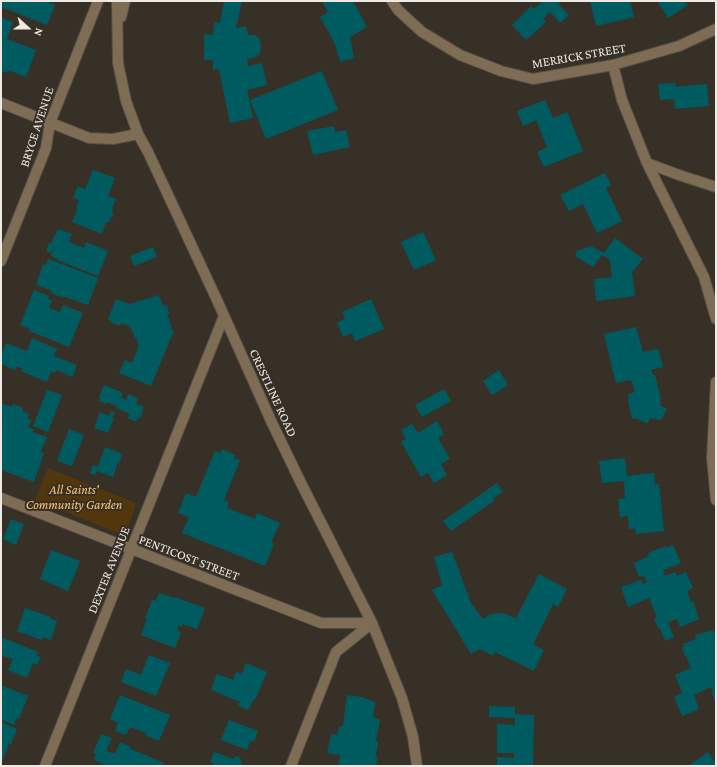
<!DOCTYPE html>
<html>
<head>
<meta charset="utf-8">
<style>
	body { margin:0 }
	#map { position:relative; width:717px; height:767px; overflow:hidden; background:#373027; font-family:"Crimson Pro",serif }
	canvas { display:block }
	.frame { position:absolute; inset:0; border:2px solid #ede9e3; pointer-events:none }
	.north { position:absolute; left:8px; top:8px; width:40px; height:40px; -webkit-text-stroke:3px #373027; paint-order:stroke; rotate:111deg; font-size:11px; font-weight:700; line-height:16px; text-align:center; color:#ede9e3 }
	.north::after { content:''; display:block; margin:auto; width:14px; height:18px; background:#ede9e3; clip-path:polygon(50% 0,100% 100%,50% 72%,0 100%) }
</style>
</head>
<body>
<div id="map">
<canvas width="717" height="767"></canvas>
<div class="frame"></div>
<div class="north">N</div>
</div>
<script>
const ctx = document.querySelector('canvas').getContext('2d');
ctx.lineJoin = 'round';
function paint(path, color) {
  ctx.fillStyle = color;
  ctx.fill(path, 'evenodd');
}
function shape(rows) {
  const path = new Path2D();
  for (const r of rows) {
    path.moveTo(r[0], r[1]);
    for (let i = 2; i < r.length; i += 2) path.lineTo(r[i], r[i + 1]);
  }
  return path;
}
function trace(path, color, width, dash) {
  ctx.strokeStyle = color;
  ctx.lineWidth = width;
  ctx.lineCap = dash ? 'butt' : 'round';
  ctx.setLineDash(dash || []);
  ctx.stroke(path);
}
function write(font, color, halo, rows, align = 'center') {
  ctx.font = font + ' "Crimson Pro",serif';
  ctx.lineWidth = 4;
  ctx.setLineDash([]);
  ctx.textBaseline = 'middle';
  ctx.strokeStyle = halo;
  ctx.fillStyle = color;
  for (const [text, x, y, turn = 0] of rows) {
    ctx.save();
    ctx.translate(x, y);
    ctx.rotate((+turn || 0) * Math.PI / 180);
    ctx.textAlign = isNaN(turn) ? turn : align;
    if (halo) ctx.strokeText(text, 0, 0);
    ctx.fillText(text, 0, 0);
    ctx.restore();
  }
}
paint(shape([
	[48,468,136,503,126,535,118,533,35,500]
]), '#52370d');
paint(shape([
	[1,1,45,1,55,5,47,25,1,7],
	[224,1,239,1,242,2,236,28,246,26,248,35,255,35,259,38,261,47,260,53,256,57,247,59,248,66,262,63,267,85,247,90,253,118,230,123,219,69,213,70,213,60,204,60,204,34,213,35,214,22,220,23],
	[322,1,353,1,367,27,350,37,354,58,340,62,335,44,320,17,328,12],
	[543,1,560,1,559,5,569,15,560,23,550,12,543,19,546,22,526,40,512,25,531,6,534,9],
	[590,1,630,1,634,17,596,26],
	[657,1,685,1,688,5,668,18],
	[1,17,13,22,7,39,36,50,26,77,8,70,7,73,1,71],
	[322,71,338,110,266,139,250,100],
	[675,83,676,87,707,84,709,106,675,109,674,99,660,100,658,84],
	[545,100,553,118,567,112,583,151,544,167,537,152,547,147,536,120,523,126,517,111],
	[334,126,335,132,346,130,350,147,313,155,307,131],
	[93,170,115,178,108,196,116,199,112,208,113,209,112,213,114,214,112,218,111,218,108,223,106,222,102,234,72,222,77,210,76,209,79,200,73,198,78,186,85,189],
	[605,173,611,185,606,188,622,221,597,233,583,204,569,211,560,195],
	[58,229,72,234,69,242,84,248,86,242,108,251,98,276,57,260,57,259,51,256,53,250,52,249,51,253,46,251,49,243,51,244,55,234,56,234],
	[423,232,436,260,414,270,401,242],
	[615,238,643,259,632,272,635,296,596,301,594,279,612,277,610,260,602,255,593,267,575,256,577,251,591,246,604,253],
	[153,247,157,257,134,266,130,256],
	[48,259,98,278,88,305,63,296,63,298,51,293,52,291,36,285,43,264,46,265],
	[34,290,49,296,48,299,52,300,49,308,60,312,63,305,83,313,69,347,29,331,30,329,20,325],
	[159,295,163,306,167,305,169,314,167,314,174,335,172,335,151,386,119,373,125,360,132,363,139,345,130,327,121,323,120,326,110,322,111,320,108,319,116,299,129,304],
	[371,299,384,329,355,341,352,333,343,337,337,323,345,319,342,312],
	[636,327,643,352,658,349,663,367,651,370,653,375,655,375,661,399,660,399,661,406,667,409,661,420,650,418,647,424,636,418,632,419,628,400,629,400,628,394,635,392,631,380,616,383,604,334],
	[32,338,57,349,54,356,77,365,72,377,57,370,55,373,51,371,47,382,21,371,23,369,17,366,15,370,1,364,1,356,6,343,27,351],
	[499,370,508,385,492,395,483,381],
	[104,385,123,393,121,398,126,400,128,394,138,398,136,404,144,407,140,418,138,417,136,422,128,418,130,414,116,408,117,406,106,402,106,404,99,401,100,398,99,397],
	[444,389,451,401,422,417,415,405],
	[47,390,62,395,48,432,33,426],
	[1,403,12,407,13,404,23,408,22,411,29,414,27,418,31,420,28,427,34,429,32,432,47,437,41,452,44,453,34,482,1,470,1,429,3,423,1,422],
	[111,411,115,413,112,418,114,418,108,433,94,428,100,412,109,416],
	[437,421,444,434,438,438,450,459,441,464,447,475,434,483,428,473,421,477,401,442,406,439,401,430,412,424,418,433],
	[69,429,84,435,72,466,57,461],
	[105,447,121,453,120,455,122,455,119,463,118,462,113,477,97,471,95,475,90,473,93,465,98,467],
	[222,449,235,455,234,458,240,460,224,500,229,502,227,508,255,519,257,513,280,523,271,543,274,544,265,566,182,533,189,517,178,513,186,493,196,497,215,451,221,453],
	[625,458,627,476,654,473,655,485,659,484,664,531,636,534,635,528,629,529,628,516,620,517,618,499,625,498,624,481,602,483,599,461],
	[497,483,503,492,493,498,495,500,451,531,443,521],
	[11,519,24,524,16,545,3,539],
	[673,545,681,563,663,570,665,576,675,572,677,576,686,572,693,588,687,591,691,602,693,601,699,619,680,627,677,619,668,622,674,637,665,641,660,628,658,628,654,618,657,617,649,598,628,607,621,587,641,580,643,584,647,582,644,576,639,577,634,563,649,556,648,553,666,546,666,548],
	[51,550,80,561,68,591,40,579],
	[452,552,471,603,483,619,490,614,503,613,516,618,539,574,567,589,558,607,553,604,533,644,544,650,534,671,495,652,493,656,480,649,471,654,432,590,442,585,434,557],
	[159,593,174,598,175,597,205,608,197,629,183,624,182,627,178,625,177,630,181,632,175,648,141,635,147,619,145,618,152,600,156,601],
	[25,608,51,617,51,619,57,621,51,640,43,637,42,640,17,631],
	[713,630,716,637,716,705,712,694,713,694,711,687,694,695,699,709,682,716,674,697,682,693,675,675,691,668,686,656,685,656,682,648,684,646,683,644,696,639,695,635],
	[1,637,38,652,37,656,41,657,37,665,33,663,27,678,8,670,13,659,1,655],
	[149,655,170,663,156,696,121,682,126,669,141,675],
	[246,663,267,672,255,700,254,699,248,710,238,706,240,702,211,690,217,674,233,680,236,672,242,674],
	[1,685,28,696,19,719,16,718,14,725,1,720],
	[120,695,170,715,159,741,145,735,146,733,130,727,126,735,115,731,118,723,110,719],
	[347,695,362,697,375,702,373,717,380,720,376,740,378,743,376,754,377,759,376,766,338,766,340,755,327,753,331,734,337,735,339,727,343,726],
	[489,706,515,707,515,714,534,715,533,766,497,766,497,757,514,758,514,753,497,753,497,724,515,725,515,718,489,717],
	[229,720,258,731,254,742,250,741,247,750,221,740],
	[1,722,17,729,11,744,9,744,3,760,1,759],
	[101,734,112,738,106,751,115,754,120,742,131,747,131,749,164,763,163,766,107,766,94,760,96,754,93,753],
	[214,752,234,759,235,756,241,758,240,760,242,761,241,766,212,766,213,763,210,762],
	[708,752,716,764,716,766,691,766,690,765]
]), '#005b61');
const minor = shape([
	[117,1,118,63,126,101,138,134,148,152,217,300,272,423,301,483,372,623,402,698,413,737,417,766],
	[392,1,398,10,422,32,460,55,501,71,533,79,613,65,679,46,716,29],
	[121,17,125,1],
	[613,65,622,100,647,163,679,175,716,187],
	[1,103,89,138,113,139,138,134],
	[647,163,704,277,716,319],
	[1,261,46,148,50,123,98,1],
	[716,382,712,458,716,500],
	[1,498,321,623,372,623],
	[45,766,224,316],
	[291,766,336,652,372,623]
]);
trace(minor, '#544e45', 12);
trace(minor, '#7e6c54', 10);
write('13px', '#ede9e3', '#373027', [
	["MERRICK STREET",579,56,-10],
	["BRYCE AVENUE",37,127,-72],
	["CRESTLINE ROAD",273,393,65],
	["PENTICOST STREET",189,558,21],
	["DEXTER AVENUE",109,570,-68]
]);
write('italic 13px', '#fec46f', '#373027', [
	["All Saints'",74,490],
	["Community Garden",74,505]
]);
</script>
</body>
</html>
